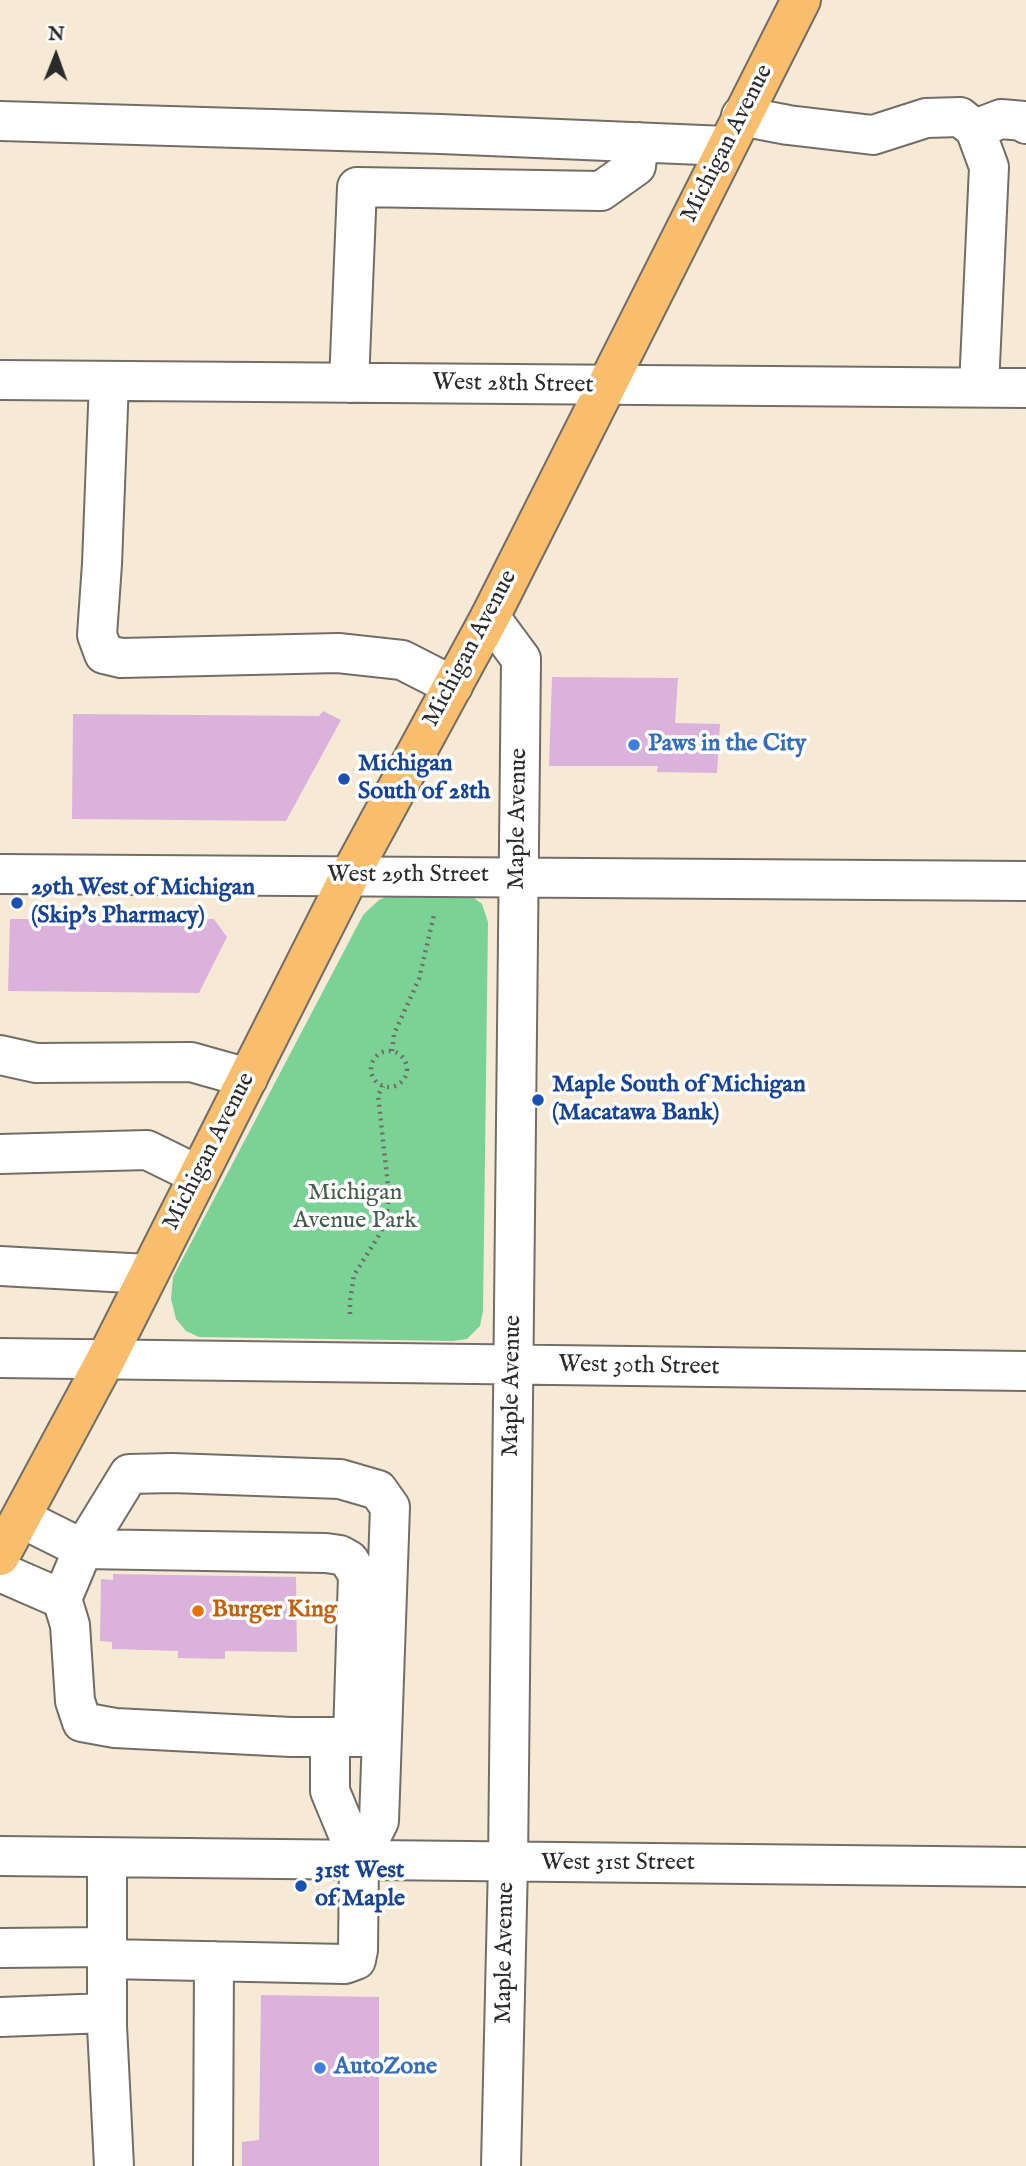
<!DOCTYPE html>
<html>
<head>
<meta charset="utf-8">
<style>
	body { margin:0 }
	#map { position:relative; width:1026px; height:2166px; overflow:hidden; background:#f6ead6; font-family:"IM FELL English",serif }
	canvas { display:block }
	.north { position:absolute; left:21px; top:21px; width:70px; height:70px; -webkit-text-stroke:5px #fff; paint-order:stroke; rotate:1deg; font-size:19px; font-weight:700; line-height:28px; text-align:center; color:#2b2b2b }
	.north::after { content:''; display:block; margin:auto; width:24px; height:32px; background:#2b2b2b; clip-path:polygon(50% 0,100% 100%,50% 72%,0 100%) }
</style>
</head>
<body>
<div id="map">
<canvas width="1026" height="2166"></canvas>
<div class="north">N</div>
</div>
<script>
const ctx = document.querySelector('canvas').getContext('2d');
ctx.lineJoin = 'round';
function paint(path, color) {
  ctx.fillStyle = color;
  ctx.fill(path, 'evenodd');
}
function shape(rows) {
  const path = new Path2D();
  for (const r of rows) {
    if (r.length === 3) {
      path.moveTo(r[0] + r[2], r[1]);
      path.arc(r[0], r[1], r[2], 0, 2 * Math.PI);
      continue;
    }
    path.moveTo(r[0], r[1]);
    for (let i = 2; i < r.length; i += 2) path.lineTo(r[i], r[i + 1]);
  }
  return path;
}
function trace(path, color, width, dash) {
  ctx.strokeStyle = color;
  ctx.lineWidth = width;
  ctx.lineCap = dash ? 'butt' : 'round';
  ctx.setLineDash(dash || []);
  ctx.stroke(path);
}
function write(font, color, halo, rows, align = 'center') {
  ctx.font = font + ' "IM FELL English",serif';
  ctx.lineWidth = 7;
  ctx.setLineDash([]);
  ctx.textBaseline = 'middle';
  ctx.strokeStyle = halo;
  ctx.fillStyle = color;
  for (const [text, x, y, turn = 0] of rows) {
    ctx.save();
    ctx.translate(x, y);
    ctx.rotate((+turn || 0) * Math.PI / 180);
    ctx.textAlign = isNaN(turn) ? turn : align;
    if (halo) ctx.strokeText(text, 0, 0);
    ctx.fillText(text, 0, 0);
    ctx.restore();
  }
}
paint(shape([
	[398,891,466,892,482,904,488,922,483,1311,480,1326,467,1339,453,1341,199,1337,186,1331,176,1319,171,1299,173,1277,363,915,379,900]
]), '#7bd296');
paint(shape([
	[552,677,678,678,675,723,720,724,717,773,657,772,658,766,549,766],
	[323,711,341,720,286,821,72,819,73,714,319,716],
	[10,919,214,919,227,937,199,993,8,991],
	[113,1574,296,1577,297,1652,225,1651,225,1659,178,1658,178,1651,112,1649,112,1642,100,1641,101,1579,113,1580],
	[261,1995,379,1997,379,2166,242,2166,242,2142,259,2140]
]), '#dbb2db');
const minor = shape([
	[741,116,788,125,873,135,926,118,960,117,975,129,989,167,979,387],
	[0,121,441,134,726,146],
	[975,129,1001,119,1024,121,1026,124],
	[0,380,1026,388],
	[109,381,102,564,97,635,104,654,121,658,338,653,402,660,453,686],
	[349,383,357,187,601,191,636,166,639,142],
	[490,617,521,659,508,1863,501,2166],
	[0,874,1026,881],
	[0,1055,36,1063,191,1062,248,1078],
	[0,1154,147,1150,198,1175],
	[0,1266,148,1274],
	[0,1358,1026,1371],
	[21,1518,83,1549,129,1474,172,1473,340,1479,378,1490,390,1507,379,1821,359,1861],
	[0,1572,62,1599],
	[353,1737,358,1575,349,1560,340,1555,326,1553,83,1549,62,1599,70,1625,75,1701,82,1722,115,1728,291,1737,381,1737],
	[0,1856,1026,1867],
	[107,1858,107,2026,114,2166],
	[0,1948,107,1947],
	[107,1959,345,1964,356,1960,358,1950,359,1861,330,1791,330,1737],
	[0,2017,107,2013],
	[213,2166,214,1961]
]);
const major = shape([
	[0,1556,106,1359,349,877,490,617,801,0]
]);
trace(minor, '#726e67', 42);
trace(major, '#726e67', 42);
trace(shape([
	[392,1051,394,1034,419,979,434,915],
	[389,1069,18],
	[350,1314,350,1301,354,1275,381,1232,387,1214,389,1195,378,1095,383,1086]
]), '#726e67', 4.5, [2, 5]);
trace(minor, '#fff', 38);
trace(major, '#f9be6d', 38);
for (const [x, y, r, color] of [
	[634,745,7,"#3f7fe0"],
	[344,779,7,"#1a4fb4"],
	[17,903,7,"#1a4fb4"],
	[538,1100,7,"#1a4fb4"],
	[198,1611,7,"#e8710a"],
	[301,1886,7,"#1a4fb4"],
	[320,2068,7,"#3f7fe0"]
]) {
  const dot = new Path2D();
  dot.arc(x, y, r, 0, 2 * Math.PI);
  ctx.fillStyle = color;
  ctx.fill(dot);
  trace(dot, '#fff', 2.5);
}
write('24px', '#2b2b2b', '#fff', [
	["Michigan Avenue",728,144,-63],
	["West 28th Street",513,385,1],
	["Michigan Avenue",471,649,-62],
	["Maple Avenue",519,819,-89],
	["West 29th Street",408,876],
	["Michigan Avenue",210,1152,-63],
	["West 30th Street",639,1367,1],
	["Maple Avenue",513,1386,-89],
	["West 31st Street",618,1864],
	["Maple Avenue",506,1953,-89]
]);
write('bold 24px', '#366cbe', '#fff', [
	["Paws in the City",648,745],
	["AutoZone",334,2068]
], 'left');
write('bold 24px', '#164399', '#fff', [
	["Michigan",358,765],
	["South of 28th",358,793],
	["29th West of Michigan",31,889],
	["(Skip's Pharmacy)",31,917],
	["Maple South of Michigan",552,1086],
	["(Macatawa Bank)",552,1114],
	["31st West",315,1872],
	["of Maple",315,1900]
], 'left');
write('24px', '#435d4b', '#fff', [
	["Michigan",355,1194],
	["Avenue Park",355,1222]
]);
write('bold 24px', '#c56008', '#fff', [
	["Burger King",212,1611]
], 'left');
</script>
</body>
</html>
